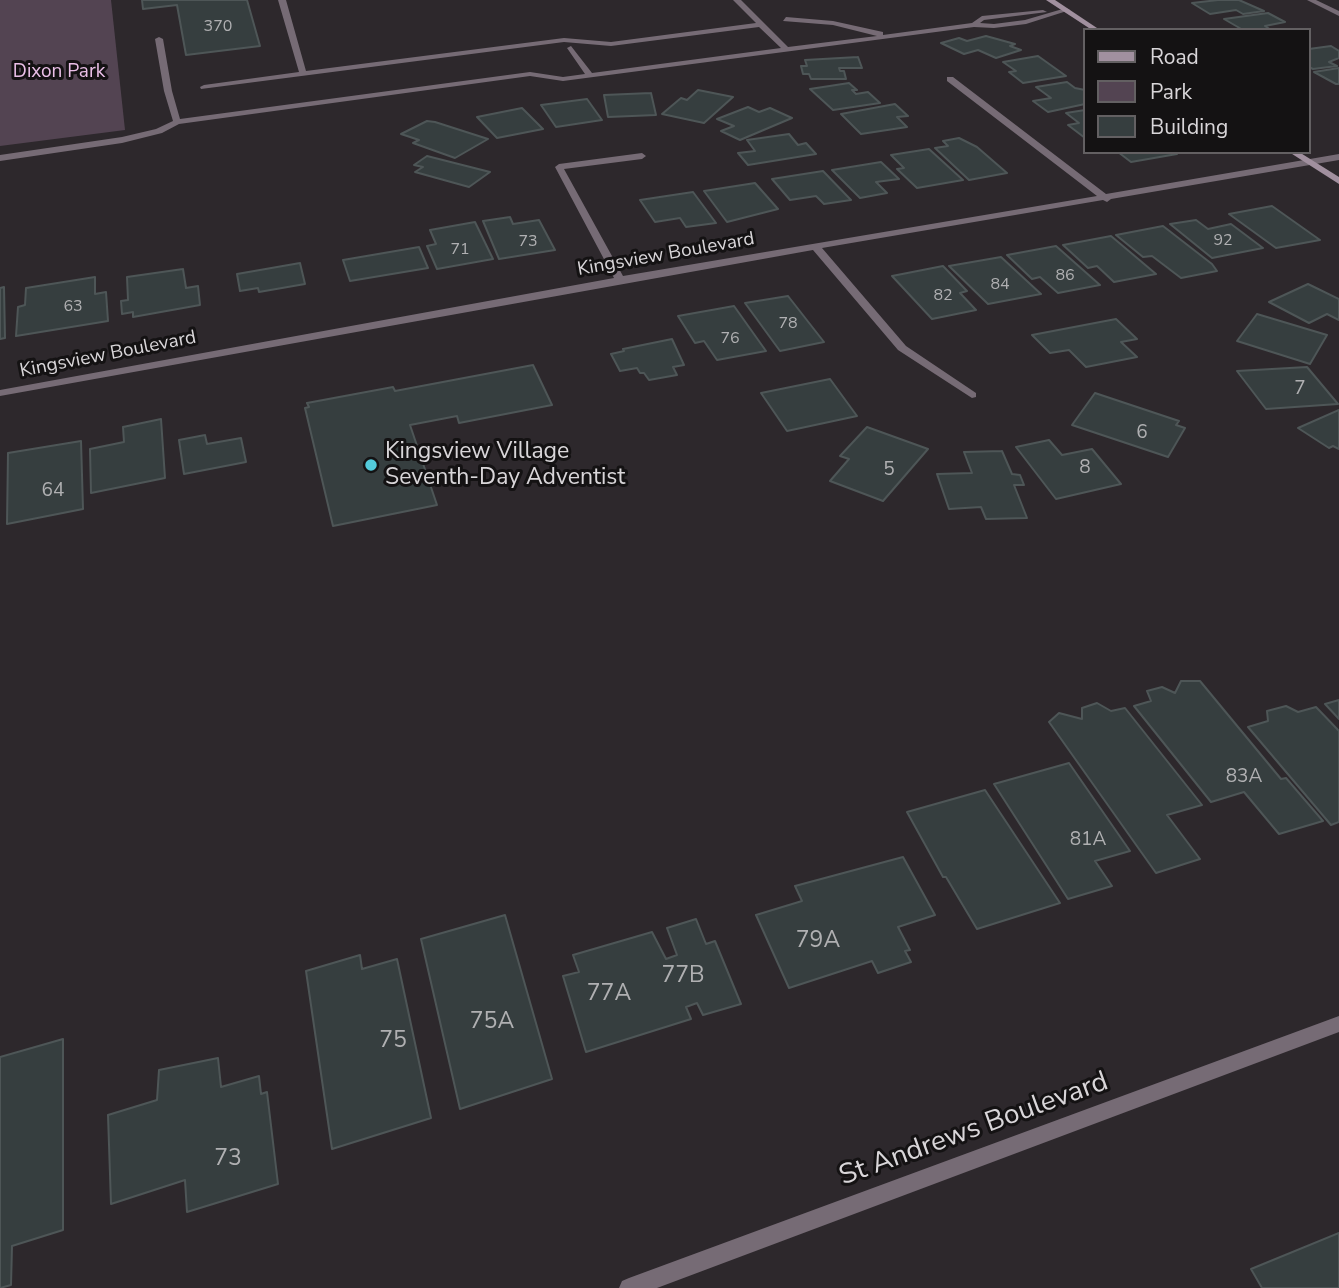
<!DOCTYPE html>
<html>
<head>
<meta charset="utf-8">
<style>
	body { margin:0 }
	#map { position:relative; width:1339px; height:1288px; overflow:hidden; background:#2d282c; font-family:"Nunito Sans",sans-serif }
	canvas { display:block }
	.legend { position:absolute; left:1083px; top:28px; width:228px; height:126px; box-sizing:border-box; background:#141213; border:2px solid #636062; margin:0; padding:9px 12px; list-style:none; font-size:21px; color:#d9d6d9 }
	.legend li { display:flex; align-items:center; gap:14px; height:35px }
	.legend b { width:35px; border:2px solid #636062 }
</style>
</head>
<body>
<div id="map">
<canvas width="1339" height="1288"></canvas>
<ul class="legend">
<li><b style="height:9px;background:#a1909f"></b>Road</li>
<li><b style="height:19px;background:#534452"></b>Park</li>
<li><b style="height:19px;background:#363e3f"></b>Building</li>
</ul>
</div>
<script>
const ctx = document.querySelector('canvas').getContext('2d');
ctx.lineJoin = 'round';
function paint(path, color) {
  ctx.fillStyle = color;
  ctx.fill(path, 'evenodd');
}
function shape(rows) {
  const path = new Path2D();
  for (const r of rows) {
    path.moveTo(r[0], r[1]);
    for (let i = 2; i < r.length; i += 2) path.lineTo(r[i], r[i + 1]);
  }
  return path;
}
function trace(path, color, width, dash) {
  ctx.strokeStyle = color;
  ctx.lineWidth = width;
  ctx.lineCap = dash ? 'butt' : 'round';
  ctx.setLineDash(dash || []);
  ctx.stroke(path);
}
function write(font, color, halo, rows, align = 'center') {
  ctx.font = font + ' "Nunito Sans",sans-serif';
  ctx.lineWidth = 6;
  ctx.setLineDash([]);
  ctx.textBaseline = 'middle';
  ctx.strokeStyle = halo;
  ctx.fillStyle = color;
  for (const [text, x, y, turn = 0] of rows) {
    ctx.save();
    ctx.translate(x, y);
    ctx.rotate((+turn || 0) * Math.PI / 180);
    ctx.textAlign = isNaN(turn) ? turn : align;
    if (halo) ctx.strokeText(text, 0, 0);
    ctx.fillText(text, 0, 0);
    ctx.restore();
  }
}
paint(shape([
	[0,0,111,0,125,130,0,146]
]), '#534452');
const building = shape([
	[142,0,247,0,260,46,186,55,177,5,143,9,142,0],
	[1218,0,1239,0,1264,11,1243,14,1236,10,1210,14,1192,3,1218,0],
	[1268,13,1285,22,1265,26,1271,30,1243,30,1224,19,1268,13],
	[986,36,1015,44,1010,46,1021,50,996,58,978,50,964,54,941,43,959,38,967,41,986,36],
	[1331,46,1339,51,1339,58,1329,62,1337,66,1313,69,1309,67,1309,49,1331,46],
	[1038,56,1066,76,1023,83,1009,72,1016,71,1003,62,1038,56],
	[858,57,862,68,839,68,840,71,844,71,846,79,811,79,809,74,803,74,801,66,807,66,805,60,858,57],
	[1339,68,1339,84,1336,84,1314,72,1339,68],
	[1067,82,1075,88,1085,90,1085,104,1048,112,1033,101,1051,98,1036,87,1067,82],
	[849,83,857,90,852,90,856,94,868,92,880,103,833,110,810,89,849,83],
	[698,90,733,97,704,123,662,114,681,98,687,100,698,90],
	[651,93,656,115,608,117,604,95,651,93],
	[587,99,602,120,556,127,541,105,587,99],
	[895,104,908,116,897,117,907,127,861,134,841,114,895,104],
	[748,107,759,112,770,108,792,118,740,140,721,131,734,126,717,119,748,107],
	[522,108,543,129,497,138,477,117,522,108],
	[1085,110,1085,138,1068,125,1079,123,1066,113,1085,110],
	[427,121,435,122,488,139,455,158,413,143,419,140,401,134,427,121],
	[789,134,798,145,806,143,816,154,748,165,738,153,755,151,747,140,789,134],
	[959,138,977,147,1007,173,969,180,935,148,948,146,943,141,959,138],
	[929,149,963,180,917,188,897,169,904,168,891,155,929,149],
	[1118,152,1174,152,1177,154,1131,162,1118,152],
	[427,156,490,172,469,187,415,172,423,167,414,165,427,156],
	[881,162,899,179,876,182,887,193,860,198,832,170,881,162],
	[823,171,851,200,824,204,816,196,790,200,772,179,823,171],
	[755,183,778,209,727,222,704,191,755,183],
	[693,192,716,223,686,227,680,218,655,222,640,200,693,192],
	[1272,206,1320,240,1276,248,1229,214,1272,206],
	[510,217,513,224,539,220,555,250,499,259,483,221,510,217],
	[1196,220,1208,229,1231,224,1263,248,1212,258,1170,224,1196,220],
	[475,222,493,259,437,269,427,246,436,244,430,230,475,222],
	[1163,226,1212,264,1217,271,1181,278,1152,256,1143,257,1116,235,1163,226],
	[1111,236,1156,274,1114,282,1097,266,1088,268,1063,245,1111,236],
	[1056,246,1100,285,1058,293,1040,277,1032,279,1007,255,1056,246],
	[419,247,428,268,350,281,343,260,419,247],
	[1001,257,1041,294,988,304,949,266,1001,257],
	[300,263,305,284,259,292,258,288,240,291,237,274,300,263],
	[943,266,967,291,960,293,976,310,932,319,892,276,943,266],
	[183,269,186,288,198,286,200,305,133,317,133,312,122,314,121,301,128,300,127,277,183,269],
	[95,277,95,294,106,292,108,321,16,336,18,307,25,305,26,288,95,277],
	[1308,284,1339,299,1339,320,1327,314,1309,323,1269,302,1308,284],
	[4,287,5,338,0,339,0,288,4,287],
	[788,296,824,342,780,351,745,303,788,296],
	[734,306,766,351,717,360,704,341,695,343,678,316,734,306],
	[1257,314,1327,335,1310,364,1237,341,1257,314],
	[1116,319,1137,339,1121,342,1137,357,1086,367,1069,350,1050,353,1032,335,1116,319],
	[672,339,684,365,673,367,677,375,649,380,644,373,640,373,637,368,620,371,611,354,624,351,623,349,672,339],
	[533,365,552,405,459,423,457,416,410,425,437,505,333,526,305,408,309,407,307,403,393,387,395,391,533,365],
	[1307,367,1338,404,1266,409,1237,371,1307,367],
	[830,379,857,416,787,431,761,393,830,379],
	[1095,393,1179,421,1176,425,1185,428,1168,457,1072,425,1095,393],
	[1339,410,1339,449,1333,446,1329,448,1298,428,1339,410],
	[161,419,165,478,91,493,90,449,124,442,123,427,161,419],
	[867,427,928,449,883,501,830,481,849,459,840,456,867,427],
	[205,435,207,444,241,438,246,462,184,474,179,440,205,435],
	[1049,440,1062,455,1092,449,1121,484,1056,499,1016,447,1049,440],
	[81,441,83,509,7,524,8,453,81,441],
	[1002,451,1012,474,1020,475,1024,485,1014,485,1027,518,986,519,981,507,949,509,937,474,972,473,964,452,1002,451],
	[1181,681,1200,681,1281,779,1286,778,1323,821,1279,834,1244,792,1211,802,1134,706,1151,701,1147,691,1162,687,1175,693,1181,681],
	[1339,700,1339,719,1325,704,1339,700],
	[1097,703,1111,711,1125,708,1202,805,1167,815,1200,859,1156,873,1049,722,1059,713,1082,719,1082,708,1097,703],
	[1286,706,1298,712,1316,707,1339,731,1339,822,1331,825,1248,727,1268,721,1267,711,1286,706],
	[1069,763,1130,851,1095,861,1112,886,1068,899,994,784,1069,763],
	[985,790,1060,903,977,929,946,877,943,877,907,812,985,790],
	[903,857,935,915,898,927,910,950,905,951,911,962,878,973,872,961,789,988,756,915,802,901,795,886,903,857],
	[505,915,552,1079,460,1109,421,939,505,915],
	[696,919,706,944,715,941,741,1004,703,1015,697,1003,686,1007,691,1019,586,1052,563,976,579,972,573,955,652,932,666,959,677,955,667,928,696,919],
	[360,955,362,969,397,959,431,1118,332,1149,306,971,360,955],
	[63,1039,63,1230,12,1246,11,1285,0,1288,0,1057,63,1039],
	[218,1058,221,1087,259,1076,261,1094,267,1092,278,1184,187,1212,185,1180,111,1204,108,1115,157,1100,159,1070,218,1058],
	[1339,1233,1339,1288,1262,1288,1251,1269,1339,1233]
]);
paint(building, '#363e3f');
trace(building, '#4e5657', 2);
paint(shape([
	[278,0,286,0,306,71,564,38,611,42,756,23,733,0,741,0,788,47,877,36,833,25,783,21,786,17,833,21,883,32,883,35,972,23,982,16,1043,10,1047,12,984,20,980,23,994,24,1025,20,1066,8,1070,10,1026,24,994,28,974,27,563,81,530,76,179,124,162,133,122,143,0,161,0,155,122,137,156,129,173,121,164,91,155,39,159,37,163,39,172,91,180,119,530,72,563,77,585,74,567,48,571,46,592,73,781,48,759,27,611,46,564,42,201,89,200,87,204,85,299,72,278,0]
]), '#766b75');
paint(shape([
	[1307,0,1316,0,1339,11,1339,16,1307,0],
	[947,77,953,77,1106,194,1339,154,1339,160,1111,199,1107,202,1103,200,822,248,906,346,976,393,976,397,972,398,898,350,813,250,0,396,0,390,614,278,555,167,559,164,642,153,646,156,642,159,564,169,623,276,1097,196,947,81,947,77],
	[1339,1016,1339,1032,657,1288,619,1288,622,1281,629,1278,1339,1016]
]), '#766b75');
paint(shape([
	[1046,0,1055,0,1100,30,1092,30,1046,0],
	[1289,152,1299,152,1339,177,1339,184,1289,152]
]), '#a1909f');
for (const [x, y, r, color] of [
	[371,465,7,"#53cbdb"]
]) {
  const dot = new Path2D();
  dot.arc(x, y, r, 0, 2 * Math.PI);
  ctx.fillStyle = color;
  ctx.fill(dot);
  trace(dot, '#141213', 2.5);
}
write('16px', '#b0b0b2', null, [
	["370",218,27],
	["92",1223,241],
	["73",528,242],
	["71",460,250],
	["86",1065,276],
	["84",1000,285],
	["82",943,296],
	["63",73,307],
	["78",788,324],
	["76",730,339]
]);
write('19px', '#eabfe7', '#141213', [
	["Dixon Park",59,72]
]);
write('19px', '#d9d6d9', '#141213', [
	["Kingsview Boulevard",666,255,-10],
	["Kingsview Boulevard",108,355,-11]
]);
write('19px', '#b0b0b2', null, [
	["7",1300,389],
	["6",1142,433],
	["8",1085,468],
	["5",889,470],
	["64",53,491],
	["83A",1244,777],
	["81A",1088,840]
]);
write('23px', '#d9d6d9', '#141213', [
	["Kingsview Village",385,452],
	["Seventh-Day Adventist",385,478]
], 'left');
write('23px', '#b0b0b2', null, [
	["79A",818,941],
	["77B",683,976],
	["77A",609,994],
	["75A",492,1022],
	["75",393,1041],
	["73",228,1159]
]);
write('28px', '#d9d6d9', '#141213', [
	["St Andrews Boulevard",974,1130,-20]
]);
</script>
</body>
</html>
